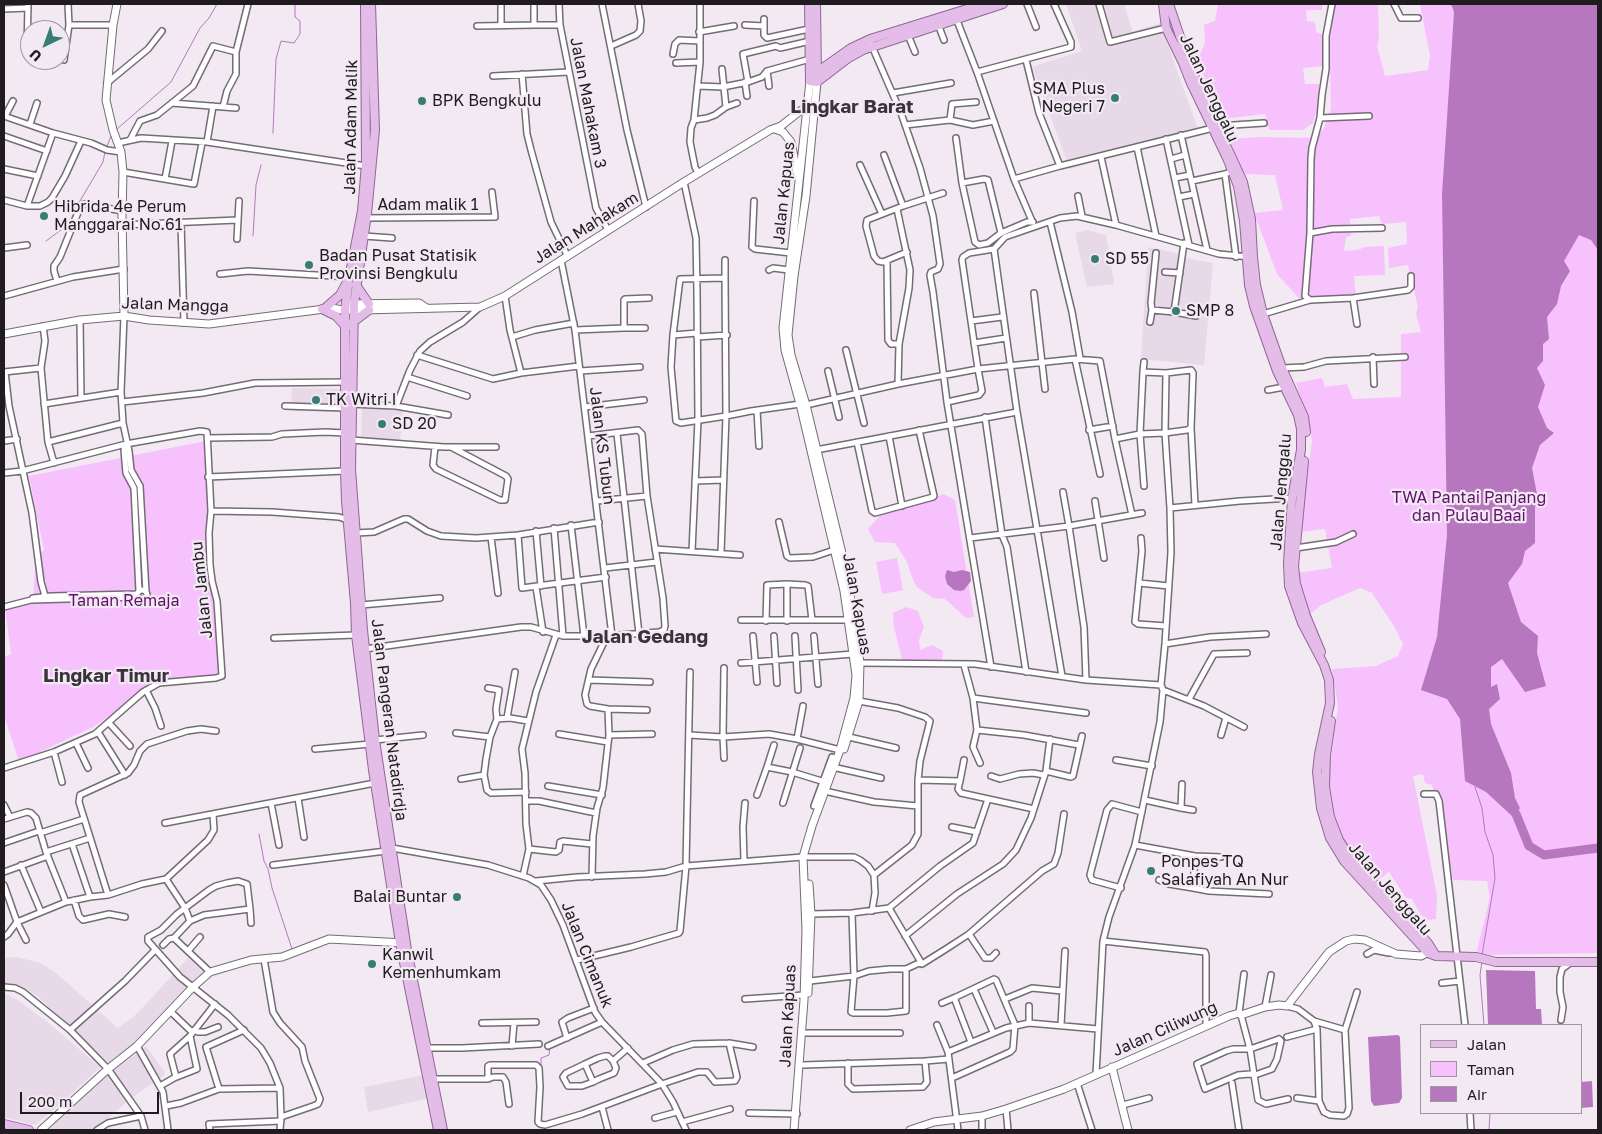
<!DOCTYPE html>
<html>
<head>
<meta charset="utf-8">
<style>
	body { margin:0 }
	#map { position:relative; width:1602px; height:1134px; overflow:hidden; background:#f2e9f3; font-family:"Golos Text",sans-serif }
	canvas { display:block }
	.frame { position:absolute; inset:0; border:5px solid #1f1b1f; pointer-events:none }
	.legend { position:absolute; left:1420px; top:1024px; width:162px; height:90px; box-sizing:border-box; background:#f2e9f3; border:1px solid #9e979e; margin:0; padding:6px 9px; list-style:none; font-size:15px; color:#1f1b1f }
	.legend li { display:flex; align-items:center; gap:10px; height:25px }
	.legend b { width:25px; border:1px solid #9e979e }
	.north { position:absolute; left:20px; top:20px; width:50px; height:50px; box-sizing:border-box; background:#f2e9f3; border:1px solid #9e979e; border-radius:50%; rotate:222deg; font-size:14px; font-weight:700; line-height:20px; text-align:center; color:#1f1b1f }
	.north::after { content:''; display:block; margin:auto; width:18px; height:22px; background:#387d73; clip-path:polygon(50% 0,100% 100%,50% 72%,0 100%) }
	.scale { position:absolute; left:20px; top:1092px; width:139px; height:22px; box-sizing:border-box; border:2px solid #1f1b1f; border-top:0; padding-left:6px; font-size:15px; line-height:18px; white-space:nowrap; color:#1f1b1f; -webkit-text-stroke:4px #f2e9f3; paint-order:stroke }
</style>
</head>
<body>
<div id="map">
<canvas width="1602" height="1134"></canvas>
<div class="frame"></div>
<ul class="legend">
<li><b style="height:6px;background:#e3bce8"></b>Jalan</li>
<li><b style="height:14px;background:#f7c1fd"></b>Taman</li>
<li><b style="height:14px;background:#b777bf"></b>Air</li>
</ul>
<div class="north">U</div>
<div class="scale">200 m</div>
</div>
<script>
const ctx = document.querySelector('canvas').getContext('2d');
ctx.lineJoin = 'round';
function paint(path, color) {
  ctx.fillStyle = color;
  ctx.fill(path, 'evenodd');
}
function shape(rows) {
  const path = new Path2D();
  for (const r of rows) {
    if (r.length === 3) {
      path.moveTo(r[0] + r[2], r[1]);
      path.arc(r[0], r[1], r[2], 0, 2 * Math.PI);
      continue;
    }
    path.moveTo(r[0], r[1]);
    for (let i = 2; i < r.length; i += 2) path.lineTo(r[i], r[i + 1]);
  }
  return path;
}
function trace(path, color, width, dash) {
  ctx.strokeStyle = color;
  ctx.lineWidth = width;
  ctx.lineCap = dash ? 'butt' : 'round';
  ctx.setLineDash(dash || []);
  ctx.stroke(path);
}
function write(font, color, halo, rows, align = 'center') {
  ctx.font = font + ' "Golos Text",sans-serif';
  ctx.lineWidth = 4.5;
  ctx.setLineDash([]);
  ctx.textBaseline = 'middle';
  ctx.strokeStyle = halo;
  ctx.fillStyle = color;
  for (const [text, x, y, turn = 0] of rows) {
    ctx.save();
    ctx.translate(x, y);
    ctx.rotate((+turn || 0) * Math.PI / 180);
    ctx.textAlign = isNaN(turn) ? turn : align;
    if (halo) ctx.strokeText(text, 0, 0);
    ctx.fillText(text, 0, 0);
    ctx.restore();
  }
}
paint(shape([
	[1066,4,1124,4,1133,32,1160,23,1198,129,1070,169,1032,67,1082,51],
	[1087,230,1106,235,1114,284,1087,287,1075,233],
	[1148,247,1175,253,1185,258,1213,263,1204,365,1141,359],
	[292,388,340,389,340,412,291,411],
	[362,405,403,409,400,443,361,440],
	[17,957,40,963,56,973,118,1028,132,1018,146,1004,188,958,207,976,139,1046,110,1064,36,995,11,983,4,984,4,958],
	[4,993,19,1001,51,1025,100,1067,62,1103,35,1125,4,1117],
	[146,1046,165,1073,162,1077,130,1099,95,1130,49,1130,67,1110,108,1070,141,1051],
	[424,1075,430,1098,368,1112,364,1087]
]), '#e7d9e8');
paint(shape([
	[1218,4,1322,4,1322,10,1306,10,1307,21,1315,22,1316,32,1324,35,1331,4,1378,4,1379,38,1377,46,1385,76,1428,70,1430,56,1420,4,1598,4,1598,953,1476,955,1490,897,1487,881,1453,880,1432,785,1425,783,1423,774,1413,776,1437,895,1436,919,1429,920,1421,915,1412,899,1406,898,1389,872,1375,882,1349,856,1331,813,1328,783,1338,706,1332,669,1376,666,1398,656,1403,644,1394,626,1372,593,1360,588,1321,605,1308,616,1301,595,1297,573,1332,568,1325,529,1299,532,1312,441,1310,429,1296,383,1322,378,1325,387,1347,384,1353,399,1401,397,1401,334,1421,332,1416,314,1418,307,1408,265,1389,268,1388,248,1407,244,1406,222,1382,224,1379,216,1350,219,1351,236,1346,237,1344,251,1358,250,1365,247,1384,246,1385,275,1354,276,1356,299,1305,305,1277,274,1254,213,1283,210,1275,175,1241,174,1230,139,1261,137,1316,138,1325,127,1325,123,1331,109,1330,64,1324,66,1303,68,1305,84,1319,84,1319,101,1313,123,1303,130,1269,130,1265,114,1223,119,1200,68,1199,57,1205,43,1204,25,1215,21],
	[206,441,207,489,211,573,214,599,222,636,221,674,160,684,93,727,19,762,4,715,4,657,11,654,5,607,33,601,36,556,44,550,29,476],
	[943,494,955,500,974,617,966,618,945,599,933,598,917,587,913,580,907,562,895,543,875,542,868,529,883,512,924,503],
	[897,558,903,590,882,594,876,562],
	[906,607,918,611,924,627,919,640,920,650,932,645,943,651,942,659,927,668,908,665,902,659,894,627,893,613]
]), '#f7c1fd');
paint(shape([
	[1451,4,1598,4,1598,250,1591,240,1579,235,1564,261,1570,271,1561,286,1557,304,1547,317,1549,339,1543,344,1543,361,1537,368,1545,385,1538,407,1547,428,1554,433,1540,445,1532,468,1537,494,1535,509,1535,543,1525,551,1522,564,1508,583,1521,622,1538,636,1537,653,1546,686,1525,692,1502,659,1491,667,1491,687,1497,684,1500,699,1489,709,1491,724,1511,773,1515,798,1520,808,1516,814,1512,816,1486,792,1465,781,1460,719,1447,699,1421,690,1437,637,1447,535,1442,194,1454,12],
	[947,570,954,572,962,570,970,572,971,581,964,590,961,591,954,590,947,584,945,576],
	[1486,970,1535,971,1536,1009,1541,1009,1542,1025,1488,1025],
	[1398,1035,1400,1037,1402,1098,1399,1103,1374,1106,1371,1101,1368,1037],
	[1592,1081,1593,1107,1581,1108,1581,1082]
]), '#b777bf');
trace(shape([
	[117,129,171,82,200,28,209,18,217,4],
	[273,133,276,59,281,41,294,43,300,34,300,21,295,17,295,4],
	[106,149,111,136],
	[253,236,256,185,261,165],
	[46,241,69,224,77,206,103,162,105,152],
	[1475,787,1482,808,1485,832,1493,855,1495,878,1482,955],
	[259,834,264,861,268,869,272,888,292,949],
	[1482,961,1480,975,1484,1025],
	[541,1067,541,1058,549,1055,550,1047],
	[1489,1130,1490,1113]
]), '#b777bf', 1);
trace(shape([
	[1516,814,1529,846,1544,855,1598,848]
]), '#b777bf', 9);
const street = shape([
	[501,4,501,25],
	[534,4,534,25,560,25,596,208,608,230],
	[559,4,560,25],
	[602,4,627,130,646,207],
	[1027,4,1036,27],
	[1099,4,1110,42,1166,28],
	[1394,4,1401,18,1418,18],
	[4,9,28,8],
	[956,18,977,72,1014,179,1032,221],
	[764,19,764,35,767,38,809,29],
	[938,24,944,40],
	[69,25,113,25],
	[745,25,764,26],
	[477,26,534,25],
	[699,32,734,26],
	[908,35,915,52],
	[871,44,901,113,920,168,933,216,940,264,938,269,931,272,930,275,933,292,947,402,991,667],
	[611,46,636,35,640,31,641,21,638,4],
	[27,52,28,4],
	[673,54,675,44,679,40,700,41],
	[64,60,69,25,68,4],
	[1026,60,1039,113,1060,166],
	[676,63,700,62],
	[722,69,726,107],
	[767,71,769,86],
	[977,72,1071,47,1071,42,1054,4],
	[522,74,527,134,531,150,551,222,567,255],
	[493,76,569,72],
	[745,82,747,96],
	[748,82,743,54,776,46,780,48,810,41],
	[107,83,148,49,162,31],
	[698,86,723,87,748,82,762,77,767,71,810,59],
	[893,93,951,83],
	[172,103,236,108],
	[223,107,227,91,236,74,236,52,248,4],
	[4,116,53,133,91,143,107,150,121,152],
	[5,116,13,101],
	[1320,118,1369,116],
	[694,120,707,118,715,115,726,107,737,103],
	[950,120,952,104,976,102],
	[30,124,37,103],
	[905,125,950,120,973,125,994,121],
	[1218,126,1264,123],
	[1181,135,1207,250],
	[4,136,47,151],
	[956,138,962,183,975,242,979,245,988,243,1001,233,1027,222,1033,222],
	[1166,139,1189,245],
	[130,140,140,121,157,115,193,86,213,46,236,52],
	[207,142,213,106],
	[118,143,141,138,207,142,366,166],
	[1137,147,1156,236],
	[884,155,903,206],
	[1101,157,1116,225],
	[1171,159,1185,155],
	[860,165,882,214],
	[4,169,38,176],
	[123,172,194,184,202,143],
	[698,173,695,167,690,142,691,128,694,120,700,62,700,4],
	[1225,174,1236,257],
	[1175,178,1190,175],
	[165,179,172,141],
	[1014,179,1060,166,1213,128],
	[1192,181,1225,174,1235,170],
	[684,182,696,238,697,292,698,420,692,551],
	[962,183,984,179,988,180,1001,233],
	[1078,196,1082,216],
	[1179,197,1194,194],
	[4,200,27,206,40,206,48,202,52,198,65,176,81,141],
	[754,201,752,247,755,249,791,253],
	[27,206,53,133],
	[897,209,910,270,909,288,899,344,898,384],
	[367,218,495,217,492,192],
	[1050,222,1072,312,1080,358],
	[181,223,184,323],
	[122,225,237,220],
	[1310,233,1332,229,1382,228],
	[364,236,392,238],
	[237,239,239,201],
	[1184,243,1174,312,1196,316],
	[4,248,27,245],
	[907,252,883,262,878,261,874,256,866,226,867,220,903,206,943,193],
	[561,260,575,330,612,636],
	[725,260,725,278],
	[887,261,888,340,891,344,899,344],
	[769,270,773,268,789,270],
	[1165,272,1180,273],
	[220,274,248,271,350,277],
	[57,281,54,271,54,266,60,257,81,205,86,204,122,211],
	[1034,293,1045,389],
	[4,296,73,277,124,269],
	[505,296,510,330,521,373],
	[1353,298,1357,324],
	[1310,300,1305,296,1310,233,1311,159,1312,148,1320,118,1322,95,1326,69,1326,36,1332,4],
	[1152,310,1151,303,1156,253],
	[1263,314,1310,300,1353,298,1408,290,1411,287,1411,276],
	[124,316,121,392,123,423,129,451,131,470,140,486,146,592],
	[80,320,81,397],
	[971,321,1002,317],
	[1150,322,1152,310,1174,312],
	[43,326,45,341,41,368,43,390,48,442,54,463],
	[624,328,645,328],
	[575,330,624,328,624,300,625,299,649,298],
	[673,335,697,333],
	[512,337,535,330,574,323],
	[697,337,727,335],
	[974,343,1006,338],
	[846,350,864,423],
	[417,355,493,379,521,373,579,366],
	[1373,357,1374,384],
	[1075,359,1100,474],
	[1282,368,1304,367,1326,361,1405,357],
	[580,371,640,367],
	[828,371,839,417],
	[4,372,41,368],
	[5,372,9,406,32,513,41,582,45,596],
	[1143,372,1144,362],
	[1166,373,1165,433,1170,508],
	[407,377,467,396],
	[1268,390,1284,387],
	[122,402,203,393,255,383,346,382],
	[947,402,979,395,982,391,978,369,1075,359,1100,361,1115,439,1132,515],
	[44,404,121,392],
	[351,404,396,406,448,415],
	[806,405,898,384,978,369,962,260,963,257,969,253,994,249],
	[285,406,345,408],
	[396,406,410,370,420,351,430,342,463,322,480,307],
	[585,407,644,400],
	[757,410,759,446],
	[985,417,1002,535,1007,547,1026,672],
	[1089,430,1113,426],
	[617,434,639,634],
	[889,436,902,506],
	[208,438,272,437,282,434,325,432,345,433],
	[1115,439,1140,434,1165,433,1187,430,1191,428],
	[351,440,444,447,496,447],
	[4,441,17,439],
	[48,442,123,423],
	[857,442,872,511,875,513,933,497,934,496,919,430],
	[126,444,124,450,126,473,134,488,139,591],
	[435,447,433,465,436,469,500,500,505,500,508,479,506,476,451,447],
	[816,450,1017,412],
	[4,473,22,471,126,444,200,431,207,432,211,511,272,512,339,517,348,520],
	[208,477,345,471],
	[695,481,723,480],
	[1144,486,1140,434,1143,372,1166,373,1191,370,1193,373,1191,428,1195,505],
	[1063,492,1069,526,1142,513],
	[597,501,647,496],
	[1095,501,1104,558],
	[779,522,787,556,790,558,813,557,834,550],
	[571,525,584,636],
	[554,528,563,636],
	[536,531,541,586],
	[356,533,374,532,404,519,408,519,427,531,441,536,476,538,518,535,599,522],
	[518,535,522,588,606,577],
	[491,537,498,593],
	[970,538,1069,526,1084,627,1086,680],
	[1141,538,1142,551,1135,622,1138,624,1166,626],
	[1296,548,1336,542,1353,534],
	[655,549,740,555],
	[721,553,726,416,725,278,680,279,673,335,671,367,676,421,681,423,726,416,751,411,800,404],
	[605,568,657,562],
	[1139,583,1169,586],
	[787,584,787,621],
	[536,587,543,632],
	[142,595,5],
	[33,598,51,596,137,594],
	[361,605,440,598],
	[4,607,31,600,138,597],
	[741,620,849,620],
	[766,621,767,585,787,584,805,585,808,586,812,620],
	[607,636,591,669,585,695,587,704,590,706,608,709,647,710],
	[753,636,757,682],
	[774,636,777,683],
	[795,636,798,690],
	[814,636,818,684],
	[274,638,356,635],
	[1165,644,1210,637,1266,634],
	[365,649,521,627,531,627,563,636,607,636,659,632,664,630,665,626,663,598,647,496,642,434,638,430,588,436],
	[741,663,853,654],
	[860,663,975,664,1086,680,1161,685],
	[964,665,973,698,977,730,1024,735,1079,745],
	[1062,676,1017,412,994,249,1005,237,1060,218,1077,216,1116,225,1219,254,1250,257],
	[589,680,650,682],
	[488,688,499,690,496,709,497,720],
	[146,690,155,708,161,726],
	[1163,690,1204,706,1244,727],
	[973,698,1086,713],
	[1189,699,1214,654,1247,653],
	[859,701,898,708,925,717,930,721,920,761,918,780,918,834,912,845,874,875],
	[507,718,515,672],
	[109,723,130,746],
	[977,730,973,747,980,763],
	[98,732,125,775],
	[456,733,490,737],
	[559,734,608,742],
	[609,735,652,734],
	[689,735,723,737,769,734,797,739,840,750],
	[1221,735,1226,718],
	[849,737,896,748],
	[797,739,803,706],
	[375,740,423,735],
	[76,743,88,768],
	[774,745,767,767,792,772,828,783],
	[315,749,370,744],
	[54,752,62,782],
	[724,758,723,737,724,668],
	[1116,760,1152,766],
	[4,768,54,752,95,734,143,692,159,683,216,678,222,676,217,601,212,581,210,565,209,533,211,511],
	[837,768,881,778],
	[1046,771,1071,777,1073,776,1082,736],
	[484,775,487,790,491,793,526,792],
	[991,776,1000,779,1019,774,1033,773,1044,775],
	[461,779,484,775,486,759,490,737,497,719,510,718,528,721],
	[918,780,960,781,958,789,961,793,1034,809],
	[960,781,964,760],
	[548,786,602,795],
	[829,792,874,802,918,806],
	[1424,794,1436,794,1439,801,1465,1025],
	[757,795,767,767],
	[298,798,304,837],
	[1145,800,1181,808,1182,784],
	[526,801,539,801,596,813],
	[271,803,279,845],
	[783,803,800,748],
	[4,805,10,817],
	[814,806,832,757],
	[1181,808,1193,810],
	[4,819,27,812,31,813,36,818,46,852,66,902],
	[165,823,375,783],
	[952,827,977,832],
	[40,833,84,819],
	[4,843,39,831],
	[72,844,90,897],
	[1135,845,1195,856,1221,857],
	[392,848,488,865,529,878,541,885,551,900,563,925,595,1012,602,1022,662,1084,673,1102,686,1130],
	[529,849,556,852,559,850,560,842,563,841,592,844],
	[46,852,90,838],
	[808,857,854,857,860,860,868,866,874,875,875,893,872,911],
	[744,861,743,827,745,803],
	[21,865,41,912],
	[273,865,386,851],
	[4,872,48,856],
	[523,876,529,849,526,824,525,773,522,749,536,692,556,635],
	[592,877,593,836,597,808,603,788,609,735,608,709],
	[166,879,185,908,177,914,161,930,148,937,148,941,180,977,228,1015,261,1048,270,1063,280,1088,281,1117,280,1130],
	[1159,880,1169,884,1193,888,1195,856],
	[536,881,577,877,645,874,666,872,686,866,803,857],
	[4,885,17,922,26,940],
	[1121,888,1092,880,1090,875,1107,810,1112,804,1142,812],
	[1193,888,1209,891,1269,894],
	[108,895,79,802,80,795,128,773,134,765,140,751,147,744,187,731,201,729,216,731],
	[74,900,79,916,83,920,109,914,125,917],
	[889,908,940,866,973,843,988,799],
	[852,913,854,976,851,1012,853,1013,887,1013,906,1011,906,969],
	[811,914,852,913,889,908,922,964],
	[190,921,185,908,209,890,216,886,227,883,238,881,247,884,250,909],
	[969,934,985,958,991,958,996,953],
	[905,936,957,894,1003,864,1016,850,1031,818,1046,771,1050,739],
	[4,937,8,934,17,922,66,902,90,897,108,895,142,884,166,879,208,840,214,830,213,814],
	[174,938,210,972],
	[1103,941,1109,917,1135,845,1160,722,1163,690,1161,685,1165,644,1171,552,1170,508,1240,501,1292,498],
	[163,945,169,939,174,938,190,921,204,915,250,909,251,923],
	[188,951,200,937],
	[1367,954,1374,950,1389,953],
	[264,959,273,1012,280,1023,302,1047,305,1061,320,1099,318,1104,313,1106,281,1117],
	[577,960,631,947,679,933,680,931,686,866,690,672],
	[810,981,854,976,869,971,890,969,906,969,919,963,922,964,946,949,969,934,1042,871,1054,864,1058,853,1064,814],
	[1442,983,1460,981],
	[4,987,15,988,23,992,70,1030,108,1069,141,1116,145,1130],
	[974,989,993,1032],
	[745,999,804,995],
	[1005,999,1032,988,1062,991],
	[942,1003,956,997],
	[1029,1006,1029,1023],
	[1287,1006,1298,1009,1314,1021,1345,1030,1349,1108,1347,1114,1344,1116,1330,1115,1324,1112,1319,1101,1317,1029,1314,1021],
	[1265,1007,1271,975],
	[170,1011,192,1032],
	[1239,1013,1244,974],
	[1241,1015,1250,1049,1258,1100,1266,1104,1288,1099],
	[1561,1020,1563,1007,1560,992,1560,977,1562,969,1570,963],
	[482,1023,536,1022],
	[937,1025,948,1052,958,1130],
	[1061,1025,1065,951],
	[70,1030,125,981,155,950],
	[194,1030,198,1032,205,1032,218,1027],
	[1345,1030,1357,992],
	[806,1033,900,1033],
	[1287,1037,1317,1029],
	[567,1038,562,1022,568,1018,594,1008],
	[1279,1039,1281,1041,1277,1059,1272,1069,1255,1075,1250,1074,1238,1075,1205,1089,1197,1064,1226,1051,1233,1049,1250,1049,1279,1039],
	[137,1046,163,1092,168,1130],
	[512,1046,514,1023],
	[548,1046,602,1022],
	[427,1048,462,1048,539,1044],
	[948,1052,1006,1028,1029,1023,1098,1029],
	[643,1063,673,1050,693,1044,729,1043,753,1047],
	[848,1063,848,1084,853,1089,923,1087,927,1082,925,1061],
	[585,1064,598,1058,605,1056,608,1056,613,1061,628,1048],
	[803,1065,925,1061,949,1059],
	[1096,1075,1103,941,1205,952,1206,955,1206,1025],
	[176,1077,170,1054,190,1036,215,1004],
	[952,1078,1010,1052,1013,1049,1015,1025,996,980,994,979,956,997,955,1000,971,1042],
	[432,1079,488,1079,493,1077,503,1077,506,1082,509,1104],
	[488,1079,488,1066,490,1065,536,1065,539,1068,540,1087,538,1122,540,1124,545,1125,582,1114,662,1084,698,1072,707,1072,715,1082,735,1081,737,1077,729,1043],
	[593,1082,585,1064,566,1073,563,1077,568,1086,582,1086,593,1082,599,1079,614,1073,616,1068,613,1061],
	[1077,1083,1092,1130],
	[1232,1083,1239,1130],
	[160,1086,174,1078,197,1069,190,1036],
	[219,1089,206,1047,244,1030],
	[1297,1098,1319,1101],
	[1123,1105,1149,1098],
	[166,1106,181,1103,219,1089,280,1088],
	[602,1107,608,1130],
	[1006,1109,1008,1130],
	[749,1113,797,1114],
	[1470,1113,1471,1130],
	[982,1116,982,1130],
	[655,1118,677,1112],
	[682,1122,730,1109],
	[97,1130,108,1123,141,1116],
	[210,1130,209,1124,281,1121]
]);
const secondary = shape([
	[117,4,113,25,106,100,113,130,121,152,123,172,122,216,124,316],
	[817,82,806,196,794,276,788,335,791,355,806,405,841,549,851,600,857,640,860,663,859,701,844,749],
	[775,129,783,132,791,142,797,173],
	[349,304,419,303,425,307],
	[4,334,80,320,124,316,149,320,209,324,332,308,342,310,363,310,480,307,505,296,684,182,770,130,781,126,800,111,809,106],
	[808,993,811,914,809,884],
	[1112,1067,1128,1130],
	[41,1130,108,1069,137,1046,192,988,210,972,251,960,282,957,329,939,405,943],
	[794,1130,804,1000,806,930,803,857,812,826,840,750,854,698,856,675,844,591,800,404,785,350,783,328,810,81],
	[910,1130,934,1122,982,1116,1006,1109,1064,1089,1229,1016,1239,1013,1241,1015,1265,1007,1279,1005,1287,1006,1329,952,1346,941,1354,939,1365,940,1396,954,1421,956,1430,951]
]);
const primary = shape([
	[365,4,366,164,362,211,349,278,345,310,345,471,346,501,355,603,356,635,373,770,400,943,438,1130],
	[371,4,375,130,367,214,354,304,351,469,363,630,375,740,407,950,443,1130],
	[809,4,810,81,817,82,847,59,863,50,1003,4],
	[816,4,817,74],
	[1163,4,1166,28,1183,63,1190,81,1227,158,1238,186,1244,221,1249,285,1254,306,1277,371,1298,415,1301,429,1301,450,1292,498,1288,563,1289,586,1302,623,1324,665,1329,680,1330,703,1319,754,1317,772,1321,808,1330,838,1344,861,1428,953,1436,956,1476,957,1496,962,1598,962],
	[1169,4,1191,69,1243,182,1251,219,1253,257,1256,285,1263,314,1282,368,1304,417,1306,432],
	[810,72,817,72,851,48,870,39,983,4],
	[356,285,369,304],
	[322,309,336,316,346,327],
	[324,309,340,295,347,282],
	[352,323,369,310],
	[1304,461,1294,566,1296,584,1306,616,1321,652],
	[1331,721,1326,755,1325,787,1330,817,1339,840,1349,856,1428,943,1436,956],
	[4,1124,29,1130]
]);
trace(street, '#746c75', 8);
trace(secondary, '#746c75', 9);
trace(primary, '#926697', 10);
trace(street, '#fff', 5);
trace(secondary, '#fff', 7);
trace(primary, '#e3bce8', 8);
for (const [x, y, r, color] of [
	[1115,98,5,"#387d73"],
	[422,101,5,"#387d73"],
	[44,216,5,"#387d73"],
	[1095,259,5,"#387d73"],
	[309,265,5,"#387d73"],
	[1176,311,5,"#387d73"],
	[316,400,5,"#387d73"],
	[382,424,5,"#387d73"],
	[1151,871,5,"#387d73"],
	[457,897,5,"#387d73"],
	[372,964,5,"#387d73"]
]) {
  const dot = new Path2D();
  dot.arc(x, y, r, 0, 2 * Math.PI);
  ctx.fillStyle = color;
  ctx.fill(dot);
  trace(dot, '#f2e9f3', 2);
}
write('16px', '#1f1b1f', '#f2e9f3', [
	["Jalan Jenggalu",1209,88,65],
	["Jalan Mahakam 3",588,103,79],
	["Jalan Adam Malik",351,127,-89],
	["Jalan Kapuas",784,193,-84],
	["Adam malik 1",428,205],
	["Jalan Mahakam",586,228,-32],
	["Jalan Mangga",175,305,2],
	["Jalan KS Tubun",602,446,83],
	["Jalan Jenggalu",1281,492,-85],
	["Jalan Jambu",202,590,-96],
	["Jalan Kapuas",857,604,80],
	["Jalan Pangeran Natadirdja",389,720,83],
	["Jalan Jenggalu",1390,889,49],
	["Jalan Cimanuk",587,955,68],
	["Jalan Kapuas",788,1016,-87],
	["Jalan Ciliwung",1165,1029,-24]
]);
write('16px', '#1f1b1f', '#f2e9f3', [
	["SMA Plus",1105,89,"right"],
	["Negeri 7",1105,107,"right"],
	["BPK Bengkulu",432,101],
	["Hibrida 4e Perum",54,207],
	["Manggarai No.61",54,225],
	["Badan Pusat Statisik",319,256],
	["Provinsi Bengkulu",319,274],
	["SD 55",1105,259],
	["SMP 8",1186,311],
	["TK Witri I",326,400],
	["SD 20",392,424],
	["Ponpes TQ",1161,862],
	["Salafiyah An Nur",1161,880],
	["Balai Buntar",447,897,"right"],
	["Kanwil",382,955],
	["Kemenhumkam",382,973]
], 'left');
write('16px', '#62106c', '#f2e9f3', [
	["TWA Pantai Panjang",1469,498],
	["dan Pulau Baai",1469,516],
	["Taman Remaja",124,601]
]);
write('bold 19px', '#3a333b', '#f2e9f3', [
	["Lingkar Barat",852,107],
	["Jalan Gedang",645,637],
	["Lingkar Timur",106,676]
]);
</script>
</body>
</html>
